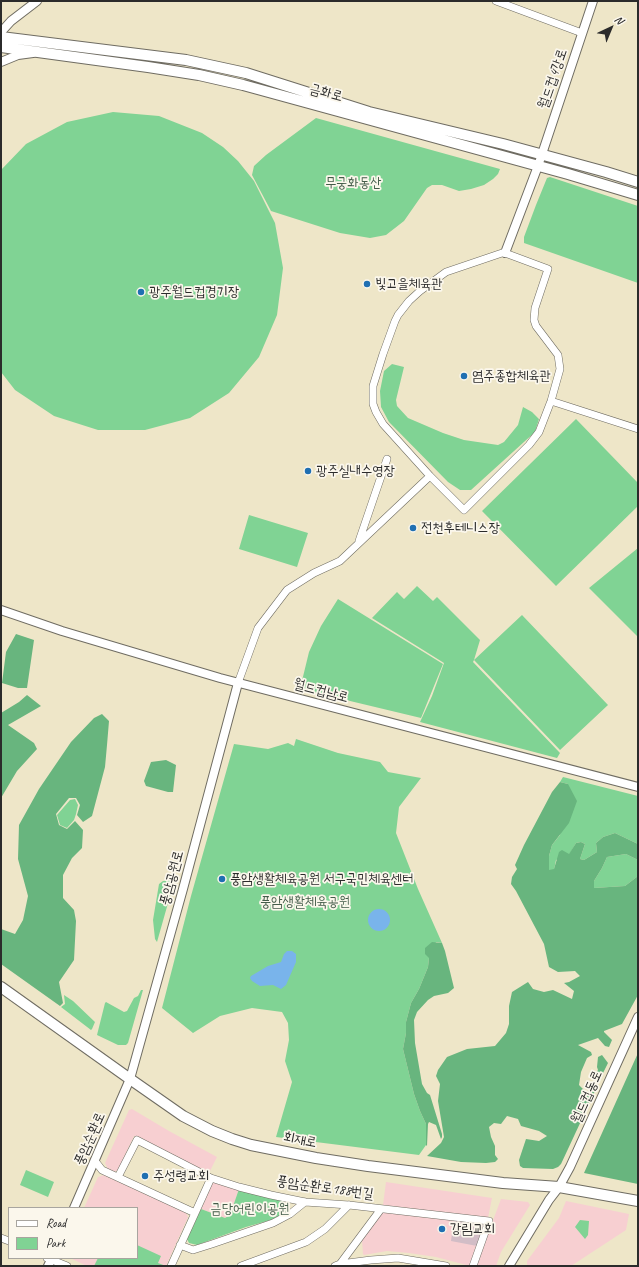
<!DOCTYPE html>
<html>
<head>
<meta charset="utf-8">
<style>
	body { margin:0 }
	#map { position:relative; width:639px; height:1267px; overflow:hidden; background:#eee6c8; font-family:Caveat,sans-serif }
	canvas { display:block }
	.frame { position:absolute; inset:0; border:2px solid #2b2b2b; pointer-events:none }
	.legend { position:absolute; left:8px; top:1207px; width:130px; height:52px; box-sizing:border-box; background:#fbf7ec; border:1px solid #a8a59f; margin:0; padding:5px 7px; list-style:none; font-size:12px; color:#2b2b2b }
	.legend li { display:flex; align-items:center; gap:8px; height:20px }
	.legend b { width:20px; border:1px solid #a8a59f }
	.north { position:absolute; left:591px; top:8px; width:40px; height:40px; -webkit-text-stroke:3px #fbf7ec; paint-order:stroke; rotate:44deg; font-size:11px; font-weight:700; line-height:16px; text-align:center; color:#2b2b2b }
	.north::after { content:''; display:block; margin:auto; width:14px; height:18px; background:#2b2b2b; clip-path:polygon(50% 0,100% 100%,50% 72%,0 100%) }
</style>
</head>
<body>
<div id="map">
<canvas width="639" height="1267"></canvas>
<div class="frame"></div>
<ul class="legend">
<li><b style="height:5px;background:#fff"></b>Road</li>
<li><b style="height:11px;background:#80d394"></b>Park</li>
</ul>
<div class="north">N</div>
</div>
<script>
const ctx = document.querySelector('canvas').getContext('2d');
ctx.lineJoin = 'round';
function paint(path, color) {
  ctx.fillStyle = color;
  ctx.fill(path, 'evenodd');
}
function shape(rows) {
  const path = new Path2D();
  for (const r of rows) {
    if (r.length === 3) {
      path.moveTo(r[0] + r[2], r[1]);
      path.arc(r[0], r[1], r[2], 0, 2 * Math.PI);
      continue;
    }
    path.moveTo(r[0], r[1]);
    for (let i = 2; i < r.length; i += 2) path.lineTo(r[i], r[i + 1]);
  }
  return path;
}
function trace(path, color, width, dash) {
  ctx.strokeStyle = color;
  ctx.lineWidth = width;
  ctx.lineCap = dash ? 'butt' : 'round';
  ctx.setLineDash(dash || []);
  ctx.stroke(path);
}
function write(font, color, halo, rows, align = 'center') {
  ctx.font = font + ' Caveat,"Poor Story",sans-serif';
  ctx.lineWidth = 3.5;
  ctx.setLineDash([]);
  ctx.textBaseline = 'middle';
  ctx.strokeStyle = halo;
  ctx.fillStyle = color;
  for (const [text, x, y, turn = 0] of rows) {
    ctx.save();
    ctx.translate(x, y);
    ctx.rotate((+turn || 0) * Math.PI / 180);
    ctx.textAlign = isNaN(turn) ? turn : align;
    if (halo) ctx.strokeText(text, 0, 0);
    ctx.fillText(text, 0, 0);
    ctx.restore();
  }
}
paint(shape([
	[132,1109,169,1131,217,1157,209,1173,134,1136,118,1170,114,1172,108,1169,105,1163,129,1110],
	[104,1175,186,1213,188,1217,166,1266,87,1266,70,1258,137,1258,137,1208,84,1208,98,1177],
	[215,1182,239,1189,230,1215,225,1218,201,1209,212,1184],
	[386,1182,492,1198,488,1218,383,1205],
	[501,1199,528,1202,530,1205,501,1252,496,1266,477,1266,477,1263],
	[566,1201,629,1214,626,1230,571,1266,527,1266,527,1261,559,1218],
	[383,1212,454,1220,477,1246,470,1266,436,1257,409,1253,387,1251,364,1255,363,1254,362,1240]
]), '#f7cfd1');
paint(shape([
	[454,1220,483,1224,484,1226,477,1246,451,1241]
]), '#d2bdc6');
paint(shape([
	[113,112,159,116,202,133,223,147,238,161,254,181,275,223,283,268,277,315,259,357,229,393,190,418,145,430,98,430,54,416,15,390,1,372,1,170,26,144,67,122],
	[316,118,435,151,500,169,498,174,493,179,484,185,471,189,459,191,442,185,432,185,427,188,404,221,386,235,370,238,340,233,271,211,252,175,254,166,266,155],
	[550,177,638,206,638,283,524,243,524,237,536,205,547,178],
	[392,364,404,367,396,400,397,406,408,418,443,433,464,440,498,445,504,442,518,425,523,407,532,412,539,419,535,432,471,490,460,490,448,482,389,422,381,407,380,391,384,371],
	[576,419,638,483,638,506,556,586,482,511],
	[249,515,308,533,297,567,239,549],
	[638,548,638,637,589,588],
	[417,586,433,601,437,597,480,640,474,660,522,615,608,705,560,750,474,660,473,662,560,753,557,758,420,722,432,696,444,663,372,618,397,592,404,599],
	[338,599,443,664,421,718,300,689,309,652,321,626],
	[296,739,338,753,380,762,388,772,421,778,399,807,396,833,418,889,442,943,436,942,429,958,428,967,419,989,411,1003,406,1022,406,1033,403,1049,414,1094,420,1111,426,1124,426,1145,419,1155,276,1137,292,1082,285,1061,289,1040,288,1023,282,1012,252,1008,220,1016,193,1033,162,1008,191,896,234,744,268,749,288,743,294,746],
	[563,777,638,796,638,844,615,833,603,837,596,843,597,852,584,860,580,859,585,844,581,842,576,843,569,855,556,860,554,870,549,870,549,856,552,845,560,835,568,784,560,782],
	[75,799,78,805,76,814,74,820,67,828,60,825,57,815,70,800],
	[626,854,638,860,638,876,625,886,594,888,594,881,602,868,607,857],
	[174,880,174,882,157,942,155,939,153,920,159,884,163,881],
	[141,990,143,990,128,1043,126,1045,118,1045,97,1035,105,1003,106,1002,124,1012,127,1011,134,998,138,996],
	[64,995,73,1001,95,1022,92,1029,91,1030,61,1007,65,1004],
	[26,1170,54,1182,48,1197,20,1185],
	[239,1189,282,1200,288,1207,285,1213,271,1220,246,1227,197,1245,189,1243,187,1239,201,1209,225,1218,230,1215],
	[580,1220,589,1221,588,1235,585,1239,575,1227],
	[137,1245,161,1256,158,1263,166,1266,94,1266,98,1258,137,1258]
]), '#80d394');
paint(shape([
	[16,634,34,640,27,688,18,688,2,683,6,652],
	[27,695,41,706,8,725,34,743,37,749,17,771,1,798,1,713,19,702],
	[102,714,109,721,107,745,105,767,92,816,83,822,77,815,80,805,76,798,69,798,56,814,59,825,67,829,75,821,83,830,82,848,72,858,63,875,63,898,74,910,76,921,74,960,59,982,63,1003,60,1006,1,964,1,929,15,934,23,920,28,896,18,859,19,825,39,789,71,742,94,718],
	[166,760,176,765,173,792,168,792,146,786,144,781,151,762],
	[560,782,568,784,577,801,569,823,552,845,549,856,549,870,554,869,559,852,562,850,569,854,576,843,581,842,585,844,580,859,584,860,597,852,596,843,603,837,615,833,638,844,638,860,626,854,607,857,602,868,594,881,594,888,625,886,638,876,638,995,622,1024,604,1031,604,1032,612,1040,609,1047,605,1046,598,1038,578,1045,591,1052,592,1055,587,1058,581,1072,579,1085,585,1091,595,1091,561,1164,558,1167,553,1169,523,1168,520,1166,519,1160,526,1139,539,1141,547,1136,539,1131,521,1126,518,1119,507,1116,501,1124,494,1123,489,1127,491,1137,495,1146,495,1155,498,1159,495,1162,486,1163,461,1162,427,1156,441,1143,444,1137,438,1101,440,1084,436,1076,438,1070,447,1057,467,1049,495,1046,506,1033,509,1024,509,1006,512,992,528,982,533,989,544,992,553,990,572,999,574,991,564,983,569,982,580,976,575,971,558,972,549,967,544,944,516,891,511,884,512,877,517,869,515,865,524,845,552,792],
	[432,942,442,943,445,951,454,988,448,993,434,996,428,1000,417,1012,414,1020,415,1043,422,1084,427,1093,430,1095,442,1134,442,1137,441,1139,436,1125,429,1122,428,1124,427,1146,426,1145,426,1124,420,1111,414,1094,403,1049,406,1033,406,1022,411,1003,419,989,428,967,429,958,425,954,425,948],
	[638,1053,638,1184,584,1173],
	[602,1055,608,1063,602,1075,597,1076,596,1073,598,1070,597,1067,598,1057]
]), '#68b57e');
paint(shape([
	[379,920,11],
	[287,951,292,951,296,954,296,962,286,985,281,989,273,985,260,986,252,981,250,978,251,976,268,966,281,962,284,954]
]), '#79b4eb');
const minor = shape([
	[496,1,582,33],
	[502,253,505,253,548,269,535,308,534,320,536,326,558,355,560,369,551,401,539,432,529,445,464,510,430,476,383,424,376,412,373,404,373,386,383,354,395,321,398,315,409,301,420,291,446,272,502,253],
	[551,401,638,429],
	[359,541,387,459],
	[238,683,258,628,287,590,314,573,340,561,430,476],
	[95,1161,102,1170,195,1213],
	[118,1177,137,1140,211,1178,239,1187,271,1195,305,1202,349,1205,489,1221,473,1266],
	[1,1238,9,1241],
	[180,1245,193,1250,212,1244,273,1223,290,1214,305,1202],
	[47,1258,67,1266],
	[340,1264,381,1209],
	[171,1266,211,1178],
	[241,1266,306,1242,325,1229,349,1205],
	[335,1266,340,1264,371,1260,398,1258,446,1266]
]);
const tertiary = shape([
	[1,32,11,21,37,1],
	[1,62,18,55,33,53],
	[505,253,538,166,593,1],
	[1,610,62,631,220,678,638,787],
	[74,1208,130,1079,183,889,238,683],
	[48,1266,52,1258],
	[509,1266,549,1200,559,1187,570,1167,638,1017]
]);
const secondary = shape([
	[1,37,186,60,246,73,369,112,503,144,606,172,638,182],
	[1,47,148,67,199,75,243,85,568,174,638,195],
	[1,987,130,1079,183,1116,212,1131,232,1139,251,1145,316,1158,368,1166,503,1183,559,1187,638,1201]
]);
trace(minor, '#6f6c62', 8);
trace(tertiary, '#6f6c62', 10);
trace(secondary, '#6f6c62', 12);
trace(minor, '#fff', 7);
trace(tertiary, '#fff', 8);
trace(secondary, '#fff', 10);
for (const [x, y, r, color] of [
	[367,284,4,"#1f6fb2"],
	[141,292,4,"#1f6fb2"],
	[464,376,4,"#1f6fb2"],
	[308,471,4,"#1f6fb2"],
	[413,528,4,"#1f6fb2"],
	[222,879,4,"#1f6fb2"],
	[145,1176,4,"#1f6fb2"],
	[442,1229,4,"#1f6fb2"]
]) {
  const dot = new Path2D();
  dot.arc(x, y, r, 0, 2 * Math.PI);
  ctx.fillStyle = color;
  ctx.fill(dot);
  trace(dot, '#fbf7ec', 1.5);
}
write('14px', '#2b2b2b', '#fbf7ec', [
	["월드컵4강로",553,79,-71],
	["금화로",326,93,15],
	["월드컵남로",321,691,15],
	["풍암공원로",172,878,-75],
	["월드컵동로",587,1097,-66],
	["풍암순환로",90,1139,-66],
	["회재로",300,1140,11],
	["풍암순환로188번길",325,1188,8]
]);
write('14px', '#445d4a', '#fbf7ec', [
	["무궁화동산",353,183],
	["풍암생활체육공원",305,902],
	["금당어린이공원",250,1209]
]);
write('14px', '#2b2b2b', '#fbf7ec', [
	["빛고을체육관",375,284],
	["광주월드컵경기장",149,292],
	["염주종합체육관",472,376],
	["광주실내수영장",316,471],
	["전천후테니스장",421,528],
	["풍암생활체육공원 서구국민체육센터",230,879],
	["주성령교회",153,1176],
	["강림교회",450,1229]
], 'left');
</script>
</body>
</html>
